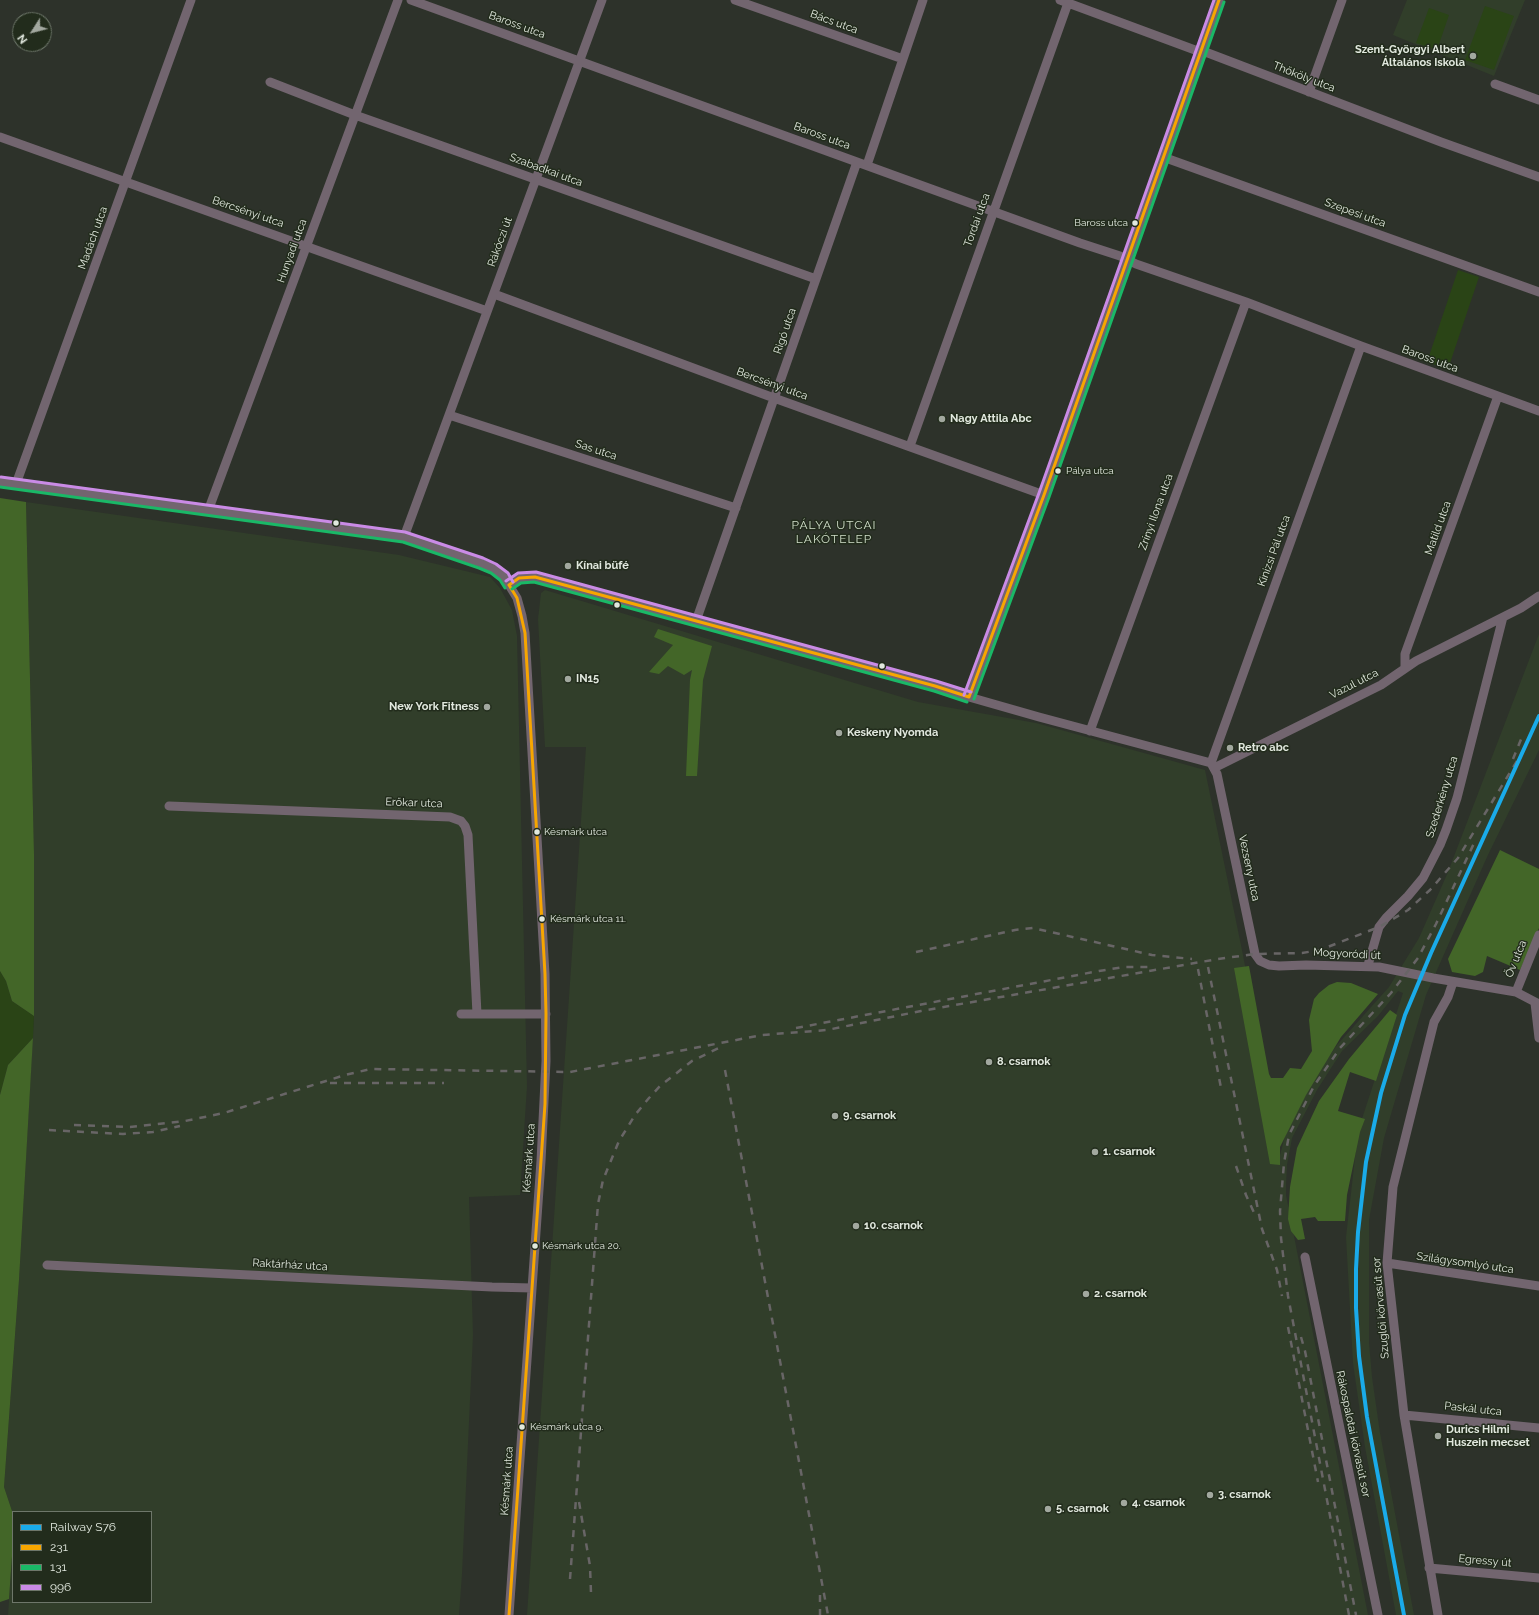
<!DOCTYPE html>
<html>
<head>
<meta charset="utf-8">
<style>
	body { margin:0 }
	#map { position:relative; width:1539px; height:1615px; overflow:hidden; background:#2d322a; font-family:Raleway,sans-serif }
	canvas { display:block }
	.legend { position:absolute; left:12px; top:1511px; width:140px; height:92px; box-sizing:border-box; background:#222c1c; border:1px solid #6e776a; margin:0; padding:5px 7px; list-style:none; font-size:12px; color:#e1e8de }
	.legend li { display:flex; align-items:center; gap:8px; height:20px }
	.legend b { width:20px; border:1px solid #6e776a }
	.north { position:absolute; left:12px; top:12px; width:40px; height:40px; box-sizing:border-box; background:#222c1c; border:1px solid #6e776a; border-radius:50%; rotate:234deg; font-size:11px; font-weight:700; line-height:16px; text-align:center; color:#e1e8de }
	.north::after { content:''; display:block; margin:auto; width:14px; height:18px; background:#a2a89f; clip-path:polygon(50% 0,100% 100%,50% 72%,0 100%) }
</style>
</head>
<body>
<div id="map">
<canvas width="1539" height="1615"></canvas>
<ul class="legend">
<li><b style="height:5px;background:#1aabe9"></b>Railway S76</li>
<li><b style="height:5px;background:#f7a600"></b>231</li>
<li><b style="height:5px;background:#1ab867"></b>131</li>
<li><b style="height:5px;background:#ca8be6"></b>996</li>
</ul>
<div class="north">N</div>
</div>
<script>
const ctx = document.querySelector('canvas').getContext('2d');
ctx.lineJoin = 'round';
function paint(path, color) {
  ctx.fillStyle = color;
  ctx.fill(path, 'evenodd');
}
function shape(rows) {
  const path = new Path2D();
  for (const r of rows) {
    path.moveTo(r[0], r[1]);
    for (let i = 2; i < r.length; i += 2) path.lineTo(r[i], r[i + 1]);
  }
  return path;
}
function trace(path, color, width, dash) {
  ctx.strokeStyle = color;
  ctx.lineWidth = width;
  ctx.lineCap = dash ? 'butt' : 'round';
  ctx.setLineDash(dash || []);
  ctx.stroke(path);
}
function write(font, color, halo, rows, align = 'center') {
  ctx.font = font + ' Raleway,sans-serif';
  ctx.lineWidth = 3;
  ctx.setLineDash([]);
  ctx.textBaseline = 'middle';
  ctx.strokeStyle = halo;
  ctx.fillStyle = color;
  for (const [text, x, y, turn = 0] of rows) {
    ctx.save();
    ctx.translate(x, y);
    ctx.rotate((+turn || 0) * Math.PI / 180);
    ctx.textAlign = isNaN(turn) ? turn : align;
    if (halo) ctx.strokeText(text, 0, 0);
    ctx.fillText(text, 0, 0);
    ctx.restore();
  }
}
paint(shape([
	[1407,0,1525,0,1494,76,1393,35],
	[26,502,399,555,490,577,500,588,512,610,517,636,527,1086,520,1195,469,1197,473,1335,462,1574,459,1615,8,1615,13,1542,13,1602,151,1602,151,1512,13,1512,13,1514,4,1487,19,1280,34,1016,34,854],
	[545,590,918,702,1036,723,1205,770,1243,955,1280,1155,1286,1132,1310,1083,1337,1045,1389,987,1419,938,1448,872,1539,634,1539,750,1487,857,1426,995,1384,1138,1369,1220,1369,1342,1372,1377,1380,1433,1414,1615,1396,1615,1365,1447,1353,1363,1346,1237,1358,1131,1403,993,1398,991,1378,1016,1342,1051,1317,1090,1292,1138,1287,1165,1286,1187,1286,1195,1368,1615,527,1615,586,747,545,747,538,619,541,593]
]), '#313e2a');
paint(shape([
	[1485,6,1514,16,1494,70,1465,60],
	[1429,8,1449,15,1437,50,1416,43],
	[1458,270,1479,277,1448,369,1446,369,1447,366,1442,365,1441,367,1427,362],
	[0,971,6,981,12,1001,34,1016,33,1038,8,1065,0,1095]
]), '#2a4416');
paint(shape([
	[0,498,26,502,34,854,34,1016,12,1001,6,981,0,971],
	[658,629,712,646,703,680,697,776,686,776,690,680,692,670,684,675,668,666,659,674,649,672,673,645,654,637],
	[1500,850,1539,869,1539,928,1520,970,1487,956,1483,972,1475,976,1452,972,1448,959],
	[1249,966,1269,1074,1271,1078,1283,1078,1290,1068,1301,1069,1312,1051,1309,1020,1314,999,1319,993,1329,985,1337,982,1351,983,1378,994,1341,1037,1306,1095,1280,1147,1280,1165,1270,1164,1234,968],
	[1390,1010,1397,1015,1376,1081,1350,1072,1338,1111,1365,1119,1360,1132,1347,1195,1345,1221,1318,1221,1315,1217,1301,1219,1305,1239,1298,1240,1291,1231,1288,1219,1290,1187,1297,1148,1319,1101,1349,1059],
	[33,1038,19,1280,4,1487,13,1514,13,1542,9,1599,0,1602,0,1095,8,1065]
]), '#436628');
trace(shape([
	[411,0,1080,243,1120,256,1136,264,1246,302,1361,346,1539,411],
	[735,0,903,59],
	[1060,0,1195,50,1208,53,1441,142,1539,177],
	[270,82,355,115,816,279],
	[1495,84,1539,100],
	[1309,92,1342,0],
	[0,137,487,311],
	[1163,157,1539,292],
	[867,165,923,0],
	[494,294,774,398,1044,495],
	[449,415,736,508],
	[910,446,1068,3],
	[0,482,404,537,481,563,494,569,504,577,517,598,522,616,525,633,545,974,546,1061,541,1161,509,1615],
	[16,484,191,0],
	[208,511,398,0],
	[404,537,602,0],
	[509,585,519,578,535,577,935,686,969,697,1039,717,1211,763,1217,774,1255,954,1260,961,1269,965,1279,966,1306,965,1379,967,1433,978,1516,992,1539,1004],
	[696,621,857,162],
	[1405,668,1405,654,1498,396],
	[969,697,1044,495,1219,0],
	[1090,731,1246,302],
	[1211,763,1361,346],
	[1214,768,1381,685,1416,661,1521,608,1539,596],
	[169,806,450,817,461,821,465,826,468,835,477,1014],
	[1368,965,1379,927,1386,918,1408,896,1423,878,1440,845,1446,830,1457,798,1503,617],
	[1516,992,1539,935],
	[1535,1003,1539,1038],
	[461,1014,546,1014],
	[1305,1257,1378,1615],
	[1387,1263,1539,1286],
	[47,1265,492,1287,532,1288],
	[1404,1415,1539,1428],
	[1429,1568,1539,1578],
	[1438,1615,1404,1415,1387,1263,1393,1187,1434,1022,1448,997,1453,982]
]), '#72656f', 9);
trace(shape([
	[1513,759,1522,737],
	[916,952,1015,930,1033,928,1152,955,1192,959],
	[1208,967,1262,1229,1277,1270,1282,1296],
	[1198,969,1221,1088],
	[796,1028,1099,971,1124,967,1148,967],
	[725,1070,828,1615],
	[330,1083,444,1083],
	[74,1125,130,1127,185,1121,224,1113,345,1075,371,1069,570,1072,762,1035,827,1030,921,1011,1218,959,1255,954,1302,953,1320,950,1379,927,1388,922,1408,910,1430,890,1458,858,1523,751],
	[49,1130,123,1134,153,1132,180,1126],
	[1236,1166,1246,1195,1256,1217],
	[1288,1327,1318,1482],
	[1301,1337,1305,1351,1356,1615],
	[579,1502,590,1566,591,1593],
	[570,1579,598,1204,603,1180,619,1141,635,1115,649,1098,660,1086,692,1061,723,1046],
	[820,1595,820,1615],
	[1349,1615,1288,1296,1281,1238,1280,1211,1284,1163,1289,1135,1314,1086,1340,1048,1391,993,1418,958,1436,924,1476,839]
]), '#686566', 2.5, [7, 7]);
trace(shape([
	[509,585,519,578,535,577,935,686,969,697],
	[509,585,517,598,525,633,545,974,546,1014,545,1104,509,1615],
	[969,697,1044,495,1219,0]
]), '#f7a600', 3);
trace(shape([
	[0,487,403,542,479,568,491,573,500,580,505,588],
	[512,589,521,583,534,582,934,691,967,702],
	[974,699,1049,497,1224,2]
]), '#1ab867', 3);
trace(shape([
	[1,477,405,532,483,558,496,564,508,573,513,582],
	[506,581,518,573,536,572,936,681,971,692],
	[964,695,1039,493,1214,0]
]), '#ca8be6', 3);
trace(shape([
	[1404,1615,1367,1417,1359,1356,1356,1308,1356,1269,1358,1232,1366,1162,1381,1093,1405,1015,1431,953,1539,716]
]), '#1aabe9', 4);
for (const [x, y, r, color] of [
	[1473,56,4,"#a2a89f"],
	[1135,223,3.5,"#e1e8de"],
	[942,419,4,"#a2a89f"],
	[1058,471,3.5,"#e1e8de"],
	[336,523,3.5,"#e1e8de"],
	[568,566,4,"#a2a89f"],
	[617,605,3.5,"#e1e8de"],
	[882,666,3.5,"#e1e8de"],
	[568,679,4,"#a2a89f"],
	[487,707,4,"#a2a89f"],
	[839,733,4,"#a2a89f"],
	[1230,748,4,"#a2a89f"],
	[537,832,3.5,"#e1e8de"],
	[542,919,3.5,"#e1e8de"],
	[989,1062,4,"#a2a89f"],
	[835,1116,4,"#a2a89f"],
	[1095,1152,4,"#a2a89f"],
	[856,1226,4,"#a2a89f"],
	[535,1246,3.5,"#e1e8de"],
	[1086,1294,4,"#a2a89f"],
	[522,1427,3.5,"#e1e8de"],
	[1438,1436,4,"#a2a89f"],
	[1210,1495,4,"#a2a89f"],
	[1124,1503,4,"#a2a89f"],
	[1048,1509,4,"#a2a89f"]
]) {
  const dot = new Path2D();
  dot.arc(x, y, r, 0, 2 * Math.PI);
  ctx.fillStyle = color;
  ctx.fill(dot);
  trace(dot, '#222c1c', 1.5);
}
write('10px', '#e1e8de', '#222c1c', [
	["Baross utca",1128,223,"right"],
	["Pálya utca",1066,471],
	["Késmárk utca",544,832],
	["Késmárk utca 11.",550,919],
	["Késmárk utca 20.",542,1246],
	["Késmárk utca 9.",530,1427]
], 'left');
write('11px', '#e1e8de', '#222c1c', [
	["Bács utca",834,22,20],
	["Baross utca",517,25,20],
	["Thököly utca",1304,77,21],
	["Baross utca",822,136,20],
	["Szabadkai utca",546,170,20],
	["Bercsényi utca",248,212,19],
	["Szepesi utca",1355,213,20],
	["Tordai utca",977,220,-70],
	["Madách utca",93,238,-70],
	["Rákóczi út",500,242,-70],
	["Hunyadi utca",292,251,-70],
	["Rigó utca",785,331,-71],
	["Baross utca",1430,359,20],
	["Bercsényi utca",772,384,20],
	["Sas utca",596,450,18],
	["Zrínyi Ilona utca",1156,512,-70],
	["Matild utca",1438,528,-70],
	["Kinizsi Pál utca",1274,551,-70],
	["Vazul utca",1354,684,-27],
	["Szederkény utca",1442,797,-73],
	["Erőkar utca",414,803,2],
	["Vezseny utca",1249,868,78],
	["Mogyoródi út",1347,954,3],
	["Öv utca",1516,959,-68],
	["Késmárk utca",529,1158,-86],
	["Szilágysomlyó utca",1465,1263,8],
	["Raktárház utca",290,1265,3],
	["Szuglói körvasút sor",1381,1308,-95],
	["Paskál utca",1473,1409,6],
	["Rákospalotai körvasút sor",1353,1434,78],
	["Késmárk utca",507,1481,-86],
	["Egressy út",1485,1561,5]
]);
write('bold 11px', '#e1e8de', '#222c1c', [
	["Szent-Györgyi Albert",1465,50,"right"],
	["Általános Iskola",1465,63,"right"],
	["Nagy Attila Abc",950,419],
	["Kínai büfé",576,566],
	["IN15",576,679],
	["New York Fitness",479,707,"right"],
	["Keskeny Nyomda",847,733],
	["Retro abc",1238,748],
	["8. csarnok",997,1062],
	["9. csarnok",843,1116],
	["1. csarnok",1103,1152],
	["10. csarnok",864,1226],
	["2. csarnok",1094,1294],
	["Durics Hilmi",1446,1430],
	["Huszein mecset",1446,1443],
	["3. csarnok",1218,1495],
	["4. csarnok",1132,1503],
	["5. csarnok",1056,1509]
], 'left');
ctx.letterSpacing = '1px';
write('12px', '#d1deca', '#222c1c', [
	["PÁLYA UTCAI",834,525],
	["LAKÓTELEP",834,539]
]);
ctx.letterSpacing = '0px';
</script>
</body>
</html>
